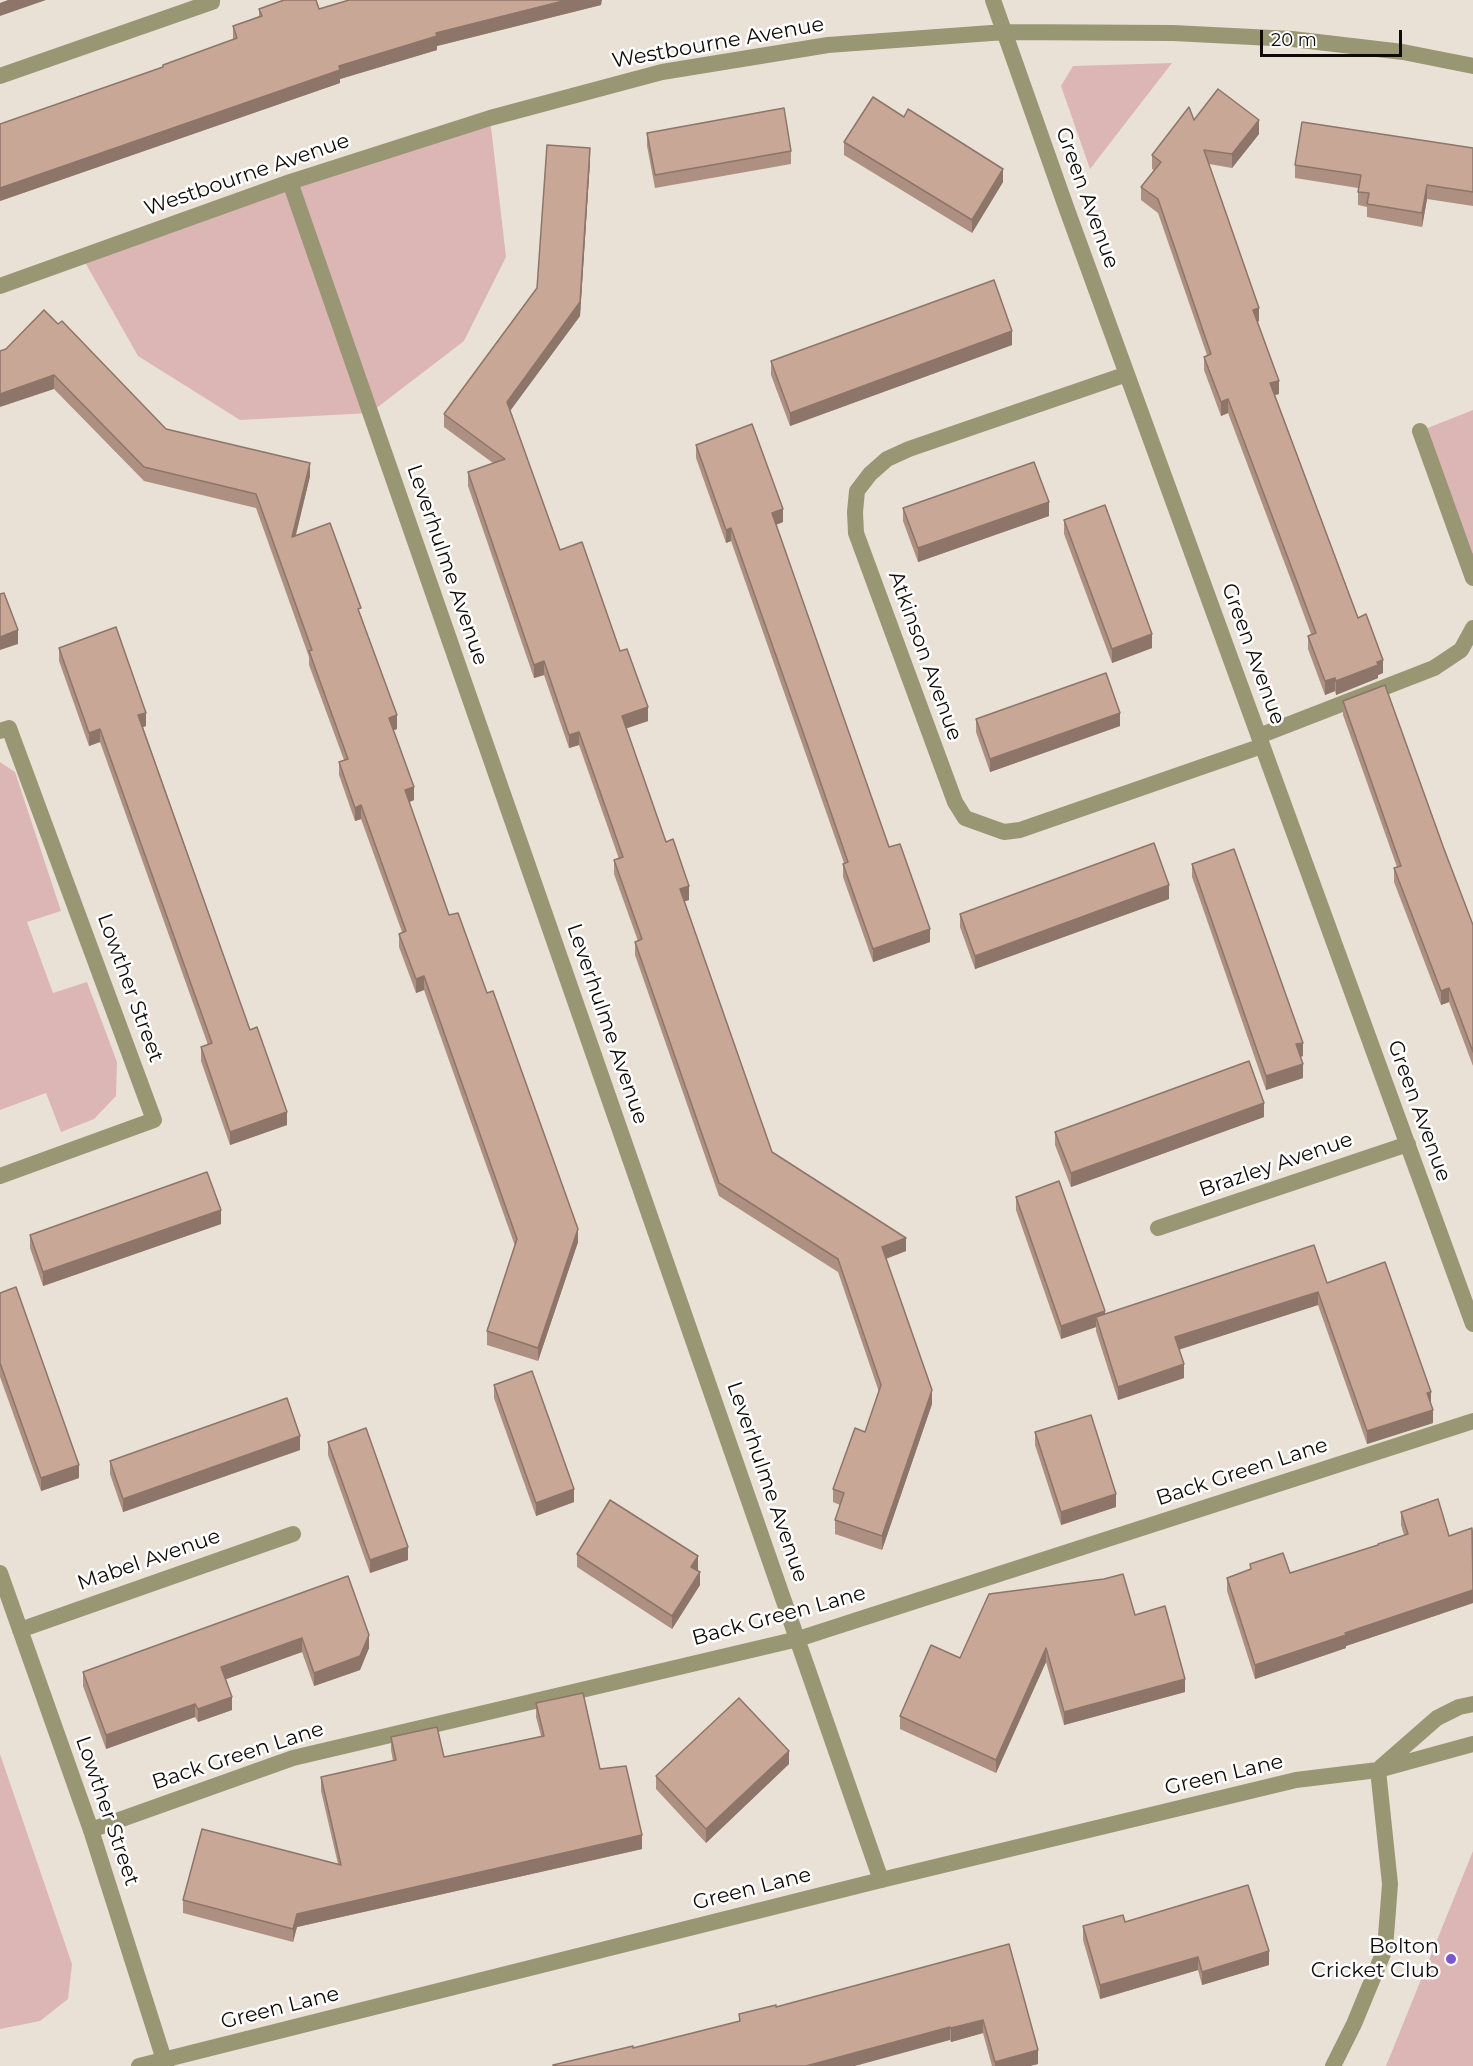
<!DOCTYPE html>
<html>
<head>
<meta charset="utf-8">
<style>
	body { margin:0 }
	#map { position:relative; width:1473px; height:2066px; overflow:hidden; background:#eae1d6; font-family:Montserrat,sans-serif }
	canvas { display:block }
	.scale { position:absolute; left:1260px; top:30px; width:142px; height:27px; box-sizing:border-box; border:3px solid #0f0c08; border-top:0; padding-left:8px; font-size:18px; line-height:21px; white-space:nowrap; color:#0f0c08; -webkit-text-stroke:4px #fff; paint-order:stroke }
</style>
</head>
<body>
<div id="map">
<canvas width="1473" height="2066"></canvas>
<div class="scale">20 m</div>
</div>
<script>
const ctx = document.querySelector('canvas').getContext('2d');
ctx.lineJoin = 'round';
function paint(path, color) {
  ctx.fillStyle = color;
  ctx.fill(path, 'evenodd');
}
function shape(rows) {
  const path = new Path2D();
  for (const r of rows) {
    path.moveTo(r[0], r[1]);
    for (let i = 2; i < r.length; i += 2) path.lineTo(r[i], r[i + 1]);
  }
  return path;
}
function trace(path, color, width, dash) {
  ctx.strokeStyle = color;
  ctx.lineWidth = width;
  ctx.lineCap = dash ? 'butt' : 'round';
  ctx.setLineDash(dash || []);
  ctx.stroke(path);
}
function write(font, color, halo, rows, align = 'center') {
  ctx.font = font + ' Montserrat,sans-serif';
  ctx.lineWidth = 5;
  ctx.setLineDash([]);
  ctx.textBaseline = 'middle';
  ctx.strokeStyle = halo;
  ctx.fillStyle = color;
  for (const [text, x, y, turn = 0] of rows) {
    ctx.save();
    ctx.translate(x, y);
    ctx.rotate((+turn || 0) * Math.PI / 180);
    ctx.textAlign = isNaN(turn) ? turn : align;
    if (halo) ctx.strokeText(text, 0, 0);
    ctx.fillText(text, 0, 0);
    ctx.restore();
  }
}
paint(shape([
	[1172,63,1090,169,1061,86,1073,66],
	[490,118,506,257,464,341,370,413,240,420,138,356,82,257],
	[1473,410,1473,556,1420,431],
	[0,762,15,772,61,911,27,922,53,993,87,982,117,1062,116,1096,94,1119,61,1132,46,1093,0,1110],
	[0,1754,72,1964,68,1999,40,2021,0,2029],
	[1473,1851,1473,2066,1386,2066]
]), '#dcb6b5');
trace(shape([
	[0,76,212,2,212,0],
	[1420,431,1473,578],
	[1259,736,1434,668,1461,650,1473,628],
	[91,1830,293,1758,798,1639,1473,1421]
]), '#999674', 16);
trace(shape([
	[993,0,1066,207,1473,1324],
	[290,182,881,1880],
	[0,286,290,182,490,118,662,72,828,45,1005,32,1173,33,1292,39,1403,52,1473,66],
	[1127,374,909,449,887,459,870,474,857,491,855,512,856,533,955,802,965,818,1004,832,1020,830,1262,746],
	[0,731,9,728,154,1120,0,1176],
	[1158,1228,1408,1144],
	[0,1573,91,1830,166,2066],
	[20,1630,293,1534],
	[1333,2066,1354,2024,1385,1949,1390,1884,1378,1770]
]), '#999674', 16);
trace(shape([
	[1381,1767,1437,1718,1459,1707,1473,1704],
	[139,2066,881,1880,1296,1780,1378,1770,1473,1744]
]), '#999674', 16);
paint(shape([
	[601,5,437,46,437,50,340,79,340,83,0,201,0,124,163,68,163,65,233,40,233,26,259,16,259,9,319,9],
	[647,133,791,151,791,164,655,188,647,146],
	[1259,134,1232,168,1209,164,1259,321,1257,322,1279,394,1275,395,1358,618,1383,673,1378,675,1378,678,1336,695,1335,691,1325,695,1308,649,1308,636,1311,634,1294,588,1228,413,1221,416,1204,370,1204,357,1207,355,1158,213,1141,200,1141,187,1154,170,1152,169,1152,155],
	[844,142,1003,182,972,233,844,155],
	[1473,148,1473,206,1427,199,1422,227,1367,217,1367,207,1358,205,1358,188,1295,178,1295,165],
	[590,161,580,316,510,411,560,550,620,651,648,721,626,728,666,842,689,900,684,901,772,1152,906,1251,886,1259,932,1404,882,1550,835,1534,835,1520,840,1505,833,1502,833,1489,865,1432,879,1392,838,1272,719,1196,635,955,635,942,638,941,614,874,614,860,619,859,579,745,569,748,544,675,534,678,468,486,468,472,493,463,444,427,444,414,537,288],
	[58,324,166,429,310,476,296,535,361,616,397,729,393,730,414,800,409,802,449,915,578,1242,538,1361,487,1345,487,1331,515,1246,424,990,416,993,399,947,399,934,402,932,361,819,355,821,339,775,339,762,344,760,309,665,309,657,256,508,144,481,54,389,6,349],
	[1012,345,790,426,771,375,771,361],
	[696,445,783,522,776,525,889,847,930,942,873,962,843,877,843,864,844,863,731,541,726,543,696,458],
	[903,508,1049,516,918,562,903,521],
	[1064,520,1152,648,1112,663,1064,534],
	[59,648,146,726,143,727,250,1030,287,1125,230,1145,201,1061,201,1047,208,1045,100,742,89,746,59,661],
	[1343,701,1444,849,1473,925,1473,1066,1449,1002,1441,1005,1394,882,1394,868,1397,867,1343,715],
	[976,719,1120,726,990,772,976,732],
	[1192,864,1303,1056,1300,1057,1303,1078,1266,1090,1192,877],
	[1169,899,975,969,960,927,960,914],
	[1264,1117,1071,1187,1055,1145,1055,1132],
	[1016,1197,1105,1314,1327,1283,1431,1404,1433,1423,1367,1444,1318,1305,1179,1349,1184,1378,1118,1400,1096,1331,1096,1327,1061,1339,1016,1210],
	[221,1224,43,1286,30,1248,30,1235],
	[0,1293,79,1478,41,1491,0,1377],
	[494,1385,574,1502,536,1516,494,1398],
	[1035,1432,1116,1507,1061,1525,1035,1445],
	[328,1442,408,1560,370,1573,328,1455],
	[300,1450,123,1512,110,1474,110,1461],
	[1401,1512,1449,1536,1473,1530,1473,1603,1346,1646,1346,1648,1255,1679,1227,1591,1227,1578,1250,1570,1250,1564,1290,1573,1378,1546,1404,1535,1401,1525],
	[577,1554,697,1570,700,1585,672,1629,577,1567],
	[348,1576,369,1648,360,1670,314,1686,302,1652,226,1679,232,1710,198,1722,195,1717,106,1749,83,1686,83,1672],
	[1135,1615,1185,1692,1064,1725,1046,1662,996,1773,900,1729,900,1716,960,1658],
	[536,1703,600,1769,642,1849,297,1927,293,1942,183,1913,183,1900,338,1864,321,1791,321,1777,393,1761,391,1750,391,1737,444,1757,541,1736,536,1717],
	[789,1764,706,1843,656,1789,656,1776],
	[1125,1922,1269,1965,1202,1985,1198,1970,1100,1999,1083,1940,1083,1926],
	[1009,1944,1038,2064,1030,2066,992,2066,983,2033,951,2042,950,2040,633,2048,739,2021,739,2014,776,2007]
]), '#ad9081');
paint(shape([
	[8,0,46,0,0,16,0,3],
	[567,0,602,0,601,5,437,46,437,50,340,79,340,83,0,201,0,188,339,66,436,33],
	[1259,120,1259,134,1232,168,1232,154],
	[590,148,590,161,580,316,507,415,507,402],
	[1003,169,1003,182,972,233,972,220],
	[1427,185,1427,199,1422,227,1422,213],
	[1259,308,1259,321,1253,324,1253,310],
	[1012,331,1012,345,790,426,790,413],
	[54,375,54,389,0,407,0,394],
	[1279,381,1279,394,1270,396,1270,383],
	[1228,399,1228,413,1221,416,1221,402],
	[310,463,310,476,292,550,292,537],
	[1049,502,1049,516,918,562,918,548],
	[783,509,783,522,772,526,772,513],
	[731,528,731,541,726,543,726,530],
	[18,630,18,644,0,650,0,637],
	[1152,634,1152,648,1112,663,1112,649],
	[1383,660,1383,673,1378,675,1378,678,1336,695,1336,681],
	[544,661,544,675,534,678,534,665],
	[1335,678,1335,691,1325,695,1325,681],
	[648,707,648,721,622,730,622,716],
	[146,713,146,726,138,729,138,715],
	[1120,713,1120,726,990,772,990,759],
	[397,715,397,729,389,732,389,718],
	[100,729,100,742,89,746,89,733],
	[579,732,579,745,569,748,569,735],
	[414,787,414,800,405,804,405,790],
	[361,805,361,819,355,821,355,808],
	[1169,885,1169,899,975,969,975,956],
	[689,886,689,900,680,903,680,889],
	[930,929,930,942,873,962,873,949],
	[424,976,424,990,416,993,416,979],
	[1449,988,1449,1002,1441,1005,1441,991],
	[1303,1043,1303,1056,1296,1058,1296,1044],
	[1303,1064,1303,1078,1266,1090,1266,1076],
	[1264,1103,1264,1117,1071,1187,1071,1173],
	[287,1112,287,1125,230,1145,230,1132],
	[221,1210,221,1224,43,1286,43,1272],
	[578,1229,578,1242,538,1361,538,1348],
	[906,1238,906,1251,882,1260,882,1247],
	[1318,1292,1318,1305,1175,1351,1175,1337],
	[1105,1311,1105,1324,1096,1317,1096,1327,1061,1339,1061,1326],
	[1184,1364,1184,1378,1118,1400,1118,1387],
	[932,1390,932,1404,882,1550,882,1536],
	[1431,1392,1431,1405,1427,1393],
	[1433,1410,1433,1423,1367,1444,1367,1431],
	[300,1436,300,1450,123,1512,123,1499],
	[79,1465,79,1478,41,1491,41,1478],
	[574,1489,574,1502,536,1516,536,1503],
	[1116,1494,1116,1507,1061,1525,1061,1512],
	[408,1547,408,1560,370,1573,370,1560],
	[698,1556,698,1570,691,1580,691,1567],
	[700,1572,700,1585,672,1629,672,1616],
	[1473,1590,1473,1603,1346,1646,1346,1648,1255,1679,1255,1665,1345,1633],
	[369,1635,369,1648,360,1670,314,1686,314,1673],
	[302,1638,302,1652,221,1681,221,1667],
	[1046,1648,1046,1662,996,1773,996,1760],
	[1185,1679,1185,1692,1064,1725,1064,1712],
	[232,1697,232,1710,198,1722,198,1709],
	[195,1704,195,1717,106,1749,106,1735],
	[789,1751,789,1764,706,1843,706,1829],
	[642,1835,642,1849,297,1927,293,1942,293,1929,297,1914],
	[1269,1951,1269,1965,1202,1985,1202,1972],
	[1198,1957,1198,1970,1100,1999,1100,1985],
	[983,2020,983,2033,951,2042,951,2028],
	[950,2027,950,2040,855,2066,806,2066],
	[1038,2050,1038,2064,1030,2066,995,2066,995,2062]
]), '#8d7569');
const building = shape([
	[284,0,316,0,319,9,349,0,567,0,436,33,437,36,339,66,340,70,0,188,0,124,163,67,163,65,237,38,233,26,262,16,259,9,284,0],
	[1218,89,1259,120,1232,154,1204,150,1259,308,1253,310,1279,381,1270,383,1358,618,1366,614,1383,660,1377,662,1378,665,1336,681,1335,678,1325,681,1308,636,1316,633,1294,574,1228,399,1221,402,1204,357,1211,354,1158,199,1141,187,1161,162,1152,155,1189,107,1194,120,1218,89],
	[873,97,904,117,908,109,1003,169,972,220,844,142,873,97],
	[784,108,791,151,655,175,647,133,784,108],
	[1302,122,1473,148,1473,192,1427,185,1422,213,1367,204,1369,193,1358,192,1361,175,1295,165,1302,122],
	[547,145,590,148,580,302,507,402,560,550,582,542,620,651,627,649,648,707,622,716,666,842,673,839,689,886,680,889,772,1152,906,1238,882,1247,932,1390,882,1536,835,1520,844,1493,833,1489,855,1428,865,1432,881,1385,838,1259,719,1183,635,942,642,939,614,860,623,857,579,732,569,735,544,661,534,665,468,472,505,459,444,414,537,288,547,145],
	[994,280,1012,331,790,413,771,361,994,280],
	[44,310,58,324,62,321,166,429,310,463,292,537,330,523,361,608,358,609,397,715,389,718,414,787,405,790,449,915,458,913,487,993,493,991,578,1229,538,1348,487,1331,517,1239,424,976,416,979,399,934,406,931,361,805,355,808,339,762,348,759,309,651,312,650,256,494,144,467,54,375,0,394,0,351,6,349,44,310],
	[752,424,783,509,772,513,889,847,900,844,930,929,873,949,843,864,848,862,810,752,731,528,726,530,696,445,752,424],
	[1034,462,1049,502,918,548,903,508,1034,462],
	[1105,505,1152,634,1112,649,1064,520,1105,505],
	[4,593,18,630,0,637,0,594,4,593],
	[116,627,146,713,138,715,250,1030,257,1027,287,1112,230,1132,201,1047,212,1043,100,729,89,733,59,648,116,627],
	[1106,673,1120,713,990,759,976,719,1106,673],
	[1385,685,1444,849,1473,925,1473,1052,1449,988,1441,991,1394,868,1401,866,1343,701,1385,685],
	[1154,843,1169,885,975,956,960,914,1154,843],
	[1234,849,1303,1043,1296,1044,1303,1064,1266,1076,1192,864,1234,849],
	[1249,1061,1264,1103,1071,1173,1055,1132,1249,1061],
	[207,1172,221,1210,43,1272,30,1235,207,1172],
	[1059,1181,1105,1311,1061,1326,1016,1197,1059,1181],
	[1314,1245,1327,1283,1385,1262,1431,1392,1427,1393,1433,1410,1367,1431,1318,1292,1175,1337,1184,1364,1118,1387,1096,1317,1314,1245],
	[16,1287,79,1465,41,1478,0,1363,0,1293,16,1287],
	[532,1371,574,1489,536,1503,494,1385,532,1371],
	[287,1398,300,1436,123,1499,110,1461,287,1398],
	[1091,1415,1116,1494,1061,1512,1035,1432,1091,1415],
	[366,1428,408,1547,370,1560,328,1442,366,1428],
	[1438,1499,1449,1536,1472,1528,1473,1590,1345,1633,1346,1635,1255,1665,1227,1578,1251,1569,1250,1564,1283,1553,1290,1573,1378,1545,1378,1544,1408,1534,1401,1512,1438,1499],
	[610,1500,698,1556,691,1567,700,1572,672,1616,577,1554,610,1500],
	[1123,1574,1135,1615,1165,1606,1185,1679,1064,1712,1046,1648,996,1760,900,1716,931,1645,960,1658,989,1594,1104,1579,1123,1574],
	[348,1576,369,1635,360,1656,314,1673,302,1638,221,1667,232,1697,198,1709,195,1704,106,1735,83,1672,348,1576],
	[583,1693,600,1769,626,1766,642,1835,297,1914,293,1929,183,1900,202,1829,341,1865,321,1777,396,1760,391,1737,437,1727,444,1757,544,1736,536,1703,583,1693],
	[739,1698,789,1751,706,1829,656,1776,739,1698],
	[1248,1885,1269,1951,1202,1972,1198,1957,1100,1985,1083,1926,1123,1915,1125,1922,1248,1885],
	[1009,1944,1038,2050,995,2062,983,2020,951,2028,950,2027,806,2066,553,2066,553,2065,633,2046,633,2048,740,2021,739,2014,776,2005,776,2007,1009,1944]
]);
paint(building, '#c9a796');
trace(building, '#8d7569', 1.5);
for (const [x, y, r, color] of [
	[1451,1959,6,"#7956d0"]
]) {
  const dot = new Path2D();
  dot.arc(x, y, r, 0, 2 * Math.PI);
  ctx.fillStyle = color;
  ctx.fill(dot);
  trace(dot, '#fff', 2);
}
write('21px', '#0f0c08', '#fff', [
	["Westbourne Avenue",718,43,-10],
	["Westbourne Avenue",247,175,-19],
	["Green Avenue",1087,198,70],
	["Leverhulme Avenue",447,565,71],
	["Green Avenue",1253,654,70],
	["Atkinson Avenue",925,656,70],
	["Lowther Street",130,988,70],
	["Leverhulme Avenue",607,1024,71],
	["Green Avenue",1419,1111,70],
	["Brazley Avenue",1276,1165,-19],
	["Back Green Lane",1242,1472,-18],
	["Leverhulme Avenue",767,1482,71],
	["Mabel Avenue",149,1560,-19],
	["Back Green Lane",779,1616,-15],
	["Back Green Lane",238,1756,-18],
	["Green Lane",1224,1775,-13],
	["Lowther Street",107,1811,71],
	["Green Lane",752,1889,-14],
	["Green Lane",280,2008,-14]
]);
write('21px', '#0f0c08', '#fff', [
	["Bolton",1439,1947],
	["Cricket Club",1439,1971]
], 'right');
</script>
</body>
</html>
